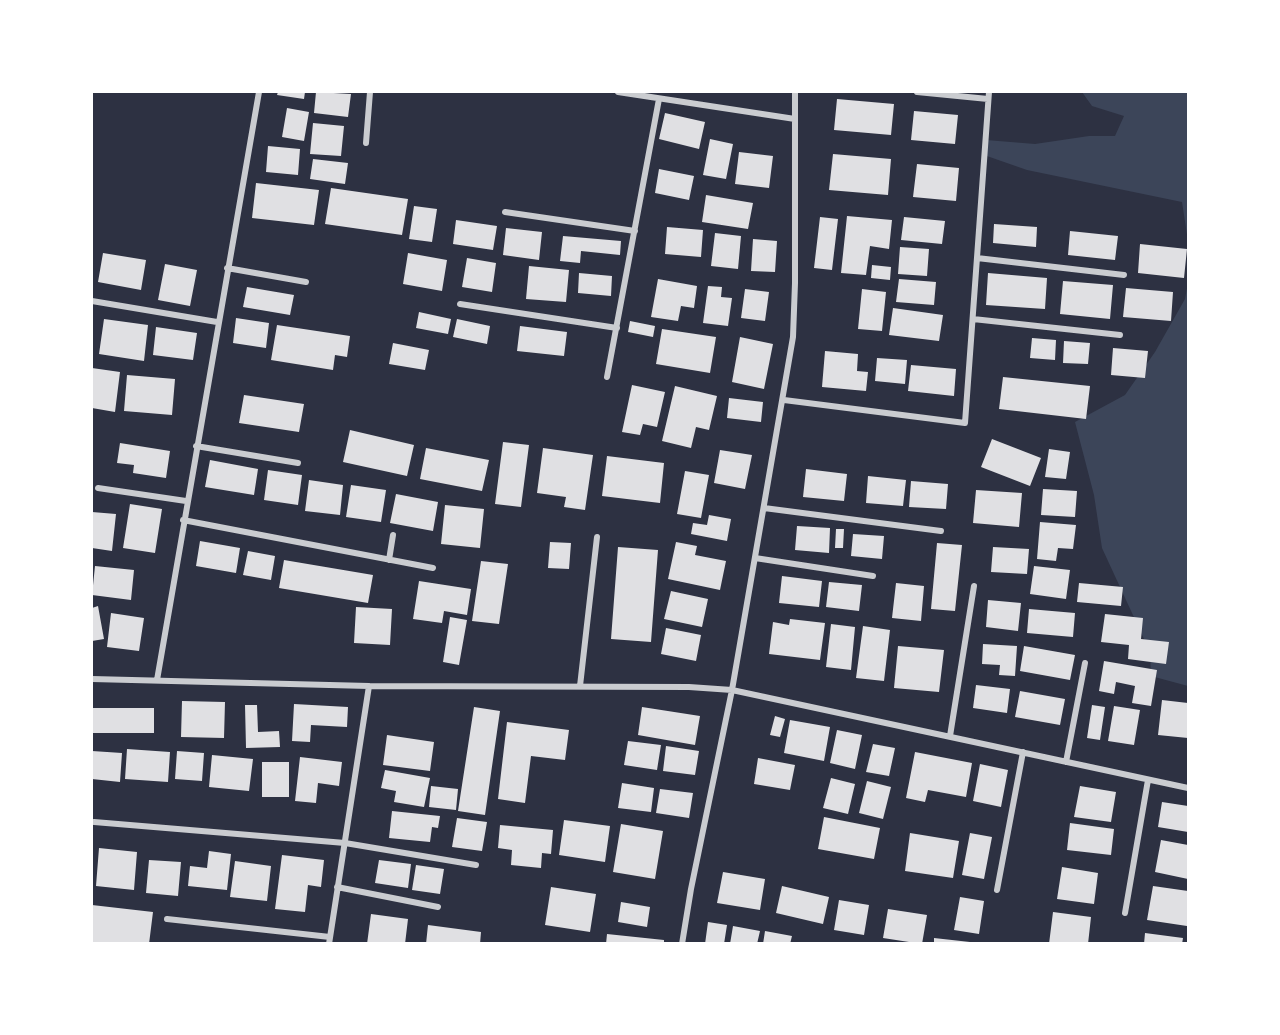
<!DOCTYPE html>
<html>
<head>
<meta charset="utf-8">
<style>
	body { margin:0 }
	#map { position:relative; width:1280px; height:1035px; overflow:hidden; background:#2d3142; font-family:Georgia,serif }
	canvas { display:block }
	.frame { position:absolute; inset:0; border:93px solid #fff; pointer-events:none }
</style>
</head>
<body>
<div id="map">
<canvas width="1280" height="1035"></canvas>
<div class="frame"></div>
</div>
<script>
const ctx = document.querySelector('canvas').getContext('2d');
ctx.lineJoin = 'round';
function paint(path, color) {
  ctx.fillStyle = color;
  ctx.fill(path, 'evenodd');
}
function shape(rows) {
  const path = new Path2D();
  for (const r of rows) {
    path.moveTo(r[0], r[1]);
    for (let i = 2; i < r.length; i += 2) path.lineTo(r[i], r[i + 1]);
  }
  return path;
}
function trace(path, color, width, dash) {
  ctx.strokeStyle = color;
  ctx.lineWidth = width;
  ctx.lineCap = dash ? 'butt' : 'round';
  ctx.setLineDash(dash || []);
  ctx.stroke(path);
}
paint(shape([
	[1082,92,1188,92,1188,241,1182,202,1027,170,984,155,986,140,1035,144,1089,136,1115,136,1124,116,1092,106],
	[1188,283,1188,686,1151,676,1150,652,1102,548,1094,495,1075,422,1125,395,1155,352,1185,299]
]), '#3c4559');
paint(shape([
	[278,92,305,92,304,99,277,95],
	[316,92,351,94,348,117,314,113],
	[837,99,894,104,891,135,834,130],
	[287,108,309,112,304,141,282,137],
	[914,111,958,115,955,144,911,140],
	[665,113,705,122,699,149,659,139],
	[313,123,344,126,341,156,310,154],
	[710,139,733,144,726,179,703,175],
	[268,146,300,149,298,175,266,172],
	[739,152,773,156,769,188,735,184],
	[833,154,891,159,888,195,829,190],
	[313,159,348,163,345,184,310,179],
	[917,164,959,168,956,201,913,197],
	[659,169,694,176,689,200,655,193],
	[256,183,319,190,314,225,252,218],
	[331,188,408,199,402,235,325,224],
	[706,195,753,203,748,229,702,222],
	[414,206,437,209,432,242,409,239],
	[847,216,892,220,889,249,870,246,866,275,841,273],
	[820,217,838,219,832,270,814,268],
	[904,217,945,221,942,244,901,240],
	[456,220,497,226,493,250,453,244],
	[994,224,1037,227,1036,247,993,243],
	[667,227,703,230,701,257,665,254],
	[506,228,542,232,539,260,503,255],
	[1070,231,1118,236,1115,260,1068,255],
	[715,233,741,236,738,269,711,266],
	[563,236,621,241,620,255,581,251,580,263,560,261],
	[753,239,777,241,775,272,751,271],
	[1140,244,1187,249,1184,278,1138,273],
	[900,247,929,249,927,276,898,274],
	[103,253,146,260,141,290,98,282],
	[408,253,447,260,442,291,403,284],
	[467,258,496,263,492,292,462,287],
	[165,264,197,270,190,306,158,300],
	[872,265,891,267,890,280,871,278],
	[529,266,569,270,566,302,526,299],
	[579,273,612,276,611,296,578,293],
	[988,273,1047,278,1045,309,986,305],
	[658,279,697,286,694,308,681,306,678,321,651,317],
	[899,279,936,282,934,305,896,302],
	[1063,281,1113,285,1110,319,1060,314],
	[708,286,722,287,721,297,732,298,728,326,703,323],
	[247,287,294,295,290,315,243,307],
	[1126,288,1173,292,1171,321,1123,317],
	[745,289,769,292,765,321,741,318],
	[862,289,886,292,882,331,858,329],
	[893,308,943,315,939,341,889,335],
	[419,312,451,319,448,334,416,328],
	[236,318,269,323,266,348,233,343],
	[104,319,148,325,144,361,99,354],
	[457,319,490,326,487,344,453,337],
	[630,321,655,326,653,337,628,332],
	[277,325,350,336,347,357,335,355,333,370,271,360],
	[520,326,567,332,564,356,517,351],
	[156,327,197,333,193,360,153,355],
	[662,329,716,337,710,373,656,364],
	[740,337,773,344,764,389,732,382],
	[1032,338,1056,340,1055,360,1030,358],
	[1064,341,1090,343,1088,364,1063,363],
	[393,343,429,350,425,370,389,364],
	[1113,348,1148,351,1145,378,1111,375],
	[825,351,858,354,857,371,868,372,866,391,822,387],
	[877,358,907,360,905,384,875,381],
	[911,365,956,369,954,396,908,391],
	[92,368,120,372,115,412,92,408],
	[127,375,175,379,172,415,124,411],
	[1003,377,1090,386,1086,419,999,409],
	[632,385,665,392,657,427,643,424,640,435,622,432],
	[675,386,717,396,709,430,696,427,691,448,662,441],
	[244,395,304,404,299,432,239,423],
	[729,398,763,402,761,422,727,418],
	[350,430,414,445,407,476,343,462],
	[992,439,1041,458,1030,486,981,467],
	[503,442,529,445,521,507,495,504],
	[120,443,170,451,166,478,133,473,134,465,117,463],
	[426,448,489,460,482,491,420,479],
	[543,448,593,455,585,510,564,507,566,497,537,493],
	[1049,449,1070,452,1066,479,1045,477],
	[720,450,752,455,745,489,714,483],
	[607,456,664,463,660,503,602,496],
	[210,460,258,469,254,495,205,487],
	[806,469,847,474,844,501,803,497],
	[268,470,302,475,298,505,264,500],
	[685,471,709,475,701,518,677,514],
	[868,476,906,480,903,506,866,503],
	[309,480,343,485,340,515,305,511],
	[911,481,948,484,946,509,909,507],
	[351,485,386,490,381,522,346,517],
	[1043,489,1077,491,1075,517,1041,515],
	[976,490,1022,493,1019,527,973,523],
	[396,494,438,502,433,531,390,523],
	[130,504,162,509,155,553,123,548],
	[445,505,484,509,480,548,441,544],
	[92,512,116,514,112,551,92,548],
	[709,515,731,519,727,541,691,534,693,523,707,525],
	[1040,522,1076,525,1073,549,1058,548,1056,561,1037,559],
	[797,526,830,528,829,553,795,550],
	[836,529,844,529,843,548,835,548],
	[853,534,884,536,882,559,851,556],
	[200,541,240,548,236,573,196,566],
	[550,542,571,543,569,569,548,568],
	[676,542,697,546,695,555,726,561,720,590,668,579],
	[937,543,962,545,955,611,931,609],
	[618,547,658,550,651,642,611,639],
	[993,547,1029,549,1027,574,991,572],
	[248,551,275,556,271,580,243,575],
	[284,560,373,575,368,603,279,588],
	[481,561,508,564,499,624,472,621],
	[95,566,134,570,131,600,92,595],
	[1034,566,1070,570,1066,599,1030,594],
	[782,576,822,581,819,607,779,603],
	[419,581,471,589,467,615,444,611,442,623,413,619],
	[829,582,862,585,859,611,826,607],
	[896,583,924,586,921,621,892,618],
	[1079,583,1123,587,1121,606,1077,602],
	[671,591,708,599,702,627,664,619],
	[988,600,1021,603,1018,631,986,627],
	[98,606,104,639,92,641,92,608],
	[356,607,392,609,390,645,354,643],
	[1029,609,1075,613,1073,637,1027,633],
	[111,613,144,618,139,651,107,647],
	[1105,614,1143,618,1141,639,1169,642,1166,664,1128,659,1129,645,1101,642],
	[450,617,467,620,459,665,443,662],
	[790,619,825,623,820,660,769,654,773,622,789,625],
	[831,624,855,627,851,670,826,667],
	[863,626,890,630,884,681,856,678],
	[666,628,701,635,696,661,661,654],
	[983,644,1017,646,1015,676,999,675,1000,665,982,664],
	[898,646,944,650,939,692,894,688],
	[1024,646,1075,655,1070,680,1020,671],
	[1104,661,1157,670,1151,706,1132,703,1135,686,1116,682,1114,694,1099,691],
	[976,685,1010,689,1007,713,973,708],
	[1020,691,1065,699,1060,725,1015,717],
	[1162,700,1188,703,1188,738,1158,735],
	[182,701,225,702,224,738,181,737],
	[294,704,348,707,347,727,311,725,310,742,292,741],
	[245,705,257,705,258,732,279,731,280,747,246,748],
	[1092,705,1105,707,1100,740,1087,738],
	[1114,706,1140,710,1134,745,1108,741],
	[474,707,500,711,485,815,458,811],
	[642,707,700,716,695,745,638,735],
	[92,708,154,708,154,733,92,733],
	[775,716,785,719,780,737,770,735],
	[790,720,830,727,824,761,784,753],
	[507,722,569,730,565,760,531,756,525,803,498,799],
	[837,730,862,735,855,769,830,763],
	[387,735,434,742,430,771,383,765],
	[628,741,661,745,657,770,624,765],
	[873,744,895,748,889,776,866,772],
	[666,746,699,751,695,775,663,771],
	[127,749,170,752,168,782,125,779],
	[92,751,122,753,120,782,92,779],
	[177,751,204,753,202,781,175,779],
	[915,752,972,763,966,797,928,790,925,802,906,798],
	[212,755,253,759,249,791,209,787],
	[300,757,342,762,339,786,318,783,316,803,295,801],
	[758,758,795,765,790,790,754,784],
	[262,762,289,762,289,797,262,797],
	[980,764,1008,770,1001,807,973,801],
	[385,770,430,778,424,807,394,802,396,791,381,788],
	[831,778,855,784,848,814,823,808],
	[867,781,891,787,883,819,859,813],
	[622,783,654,788,651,812,618,808],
	[431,786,458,789,456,810,429,807],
	[1080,786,1116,792,1111,822,1074,817],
	[660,789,693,793,689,818,656,813],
	[1162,802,1188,806,1188,832,1158,827],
	[392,811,440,816,438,828,432,827,430,842,389,838],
	[824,817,880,828,874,859,818,849],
	[457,818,487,822,482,851,452,847],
	[564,820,610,826,605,862,559,855],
	[1070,823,1114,829,1111,855,1067,850],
	[621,824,663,831,655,879,613,872],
	[500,825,553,830,551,854,542,853,541,868,511,865,512,850,498,848],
	[910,833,959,841,953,878,905,871],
	[970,833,992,837,984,879,962,875],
	[1161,840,1188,845,1188,879,1155,872],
	[99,848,137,852,134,890,96,886],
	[209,851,231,854,227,890,188,886,190,866,207,868],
	[282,855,324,860,321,887,308,885,305,912,275,909],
	[149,860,181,862,178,896,146,893],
	[379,860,411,864,408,888,375,883],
	[235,861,271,866,267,901,230,897],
	[416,865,444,869,440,894,412,890],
	[1062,867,1098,873,1094,904,1057,899],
	[723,872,765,879,760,910,717,903],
	[782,886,829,897,823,924,776,913],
	[1153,886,1188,891,1187,926,1147,920],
	[551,887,596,894,590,932,545,925],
	[960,897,984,901,979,934,954,930],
	[839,900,869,905,864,935,834,930],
	[621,902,650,907,647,927,618,922],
	[92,905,153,912,149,944,92,944],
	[888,909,927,915,922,944,883,938],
	[1053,912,1091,917,1088,944,1049,944],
	[371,914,408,919,405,944,367,944],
	[708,922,727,925,724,944,705,944],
	[428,925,481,932,480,944,426,944],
	[733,926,760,931,757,944,730,944],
	[765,931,792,936,790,944,763,944],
	[1145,933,1183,938,1182,944,1144,944],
	[607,934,664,940,664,944,606,944],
	[934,938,970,942,970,944,934,944]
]), '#e0e0e3');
trace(shape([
	[618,92,795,119],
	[917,92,988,99],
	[366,143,370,92],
	[505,212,635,231],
	[977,258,1124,275],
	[227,268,306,282],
	[92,301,217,322],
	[460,304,617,328],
	[973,319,1120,335],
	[607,377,659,99],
	[784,400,965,423,989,92],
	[196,446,298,463],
	[98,488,186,501],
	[764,508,941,531],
	[183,520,433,568],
	[755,558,873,576],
	[389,560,393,535],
	[92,679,369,686,689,687,732,690,1188,788],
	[157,680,259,92],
	[580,686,597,537],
	[950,736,974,586],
	[1066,762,1085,663],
	[94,822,345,843,476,865],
	[337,887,438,907],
	[997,890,1023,752],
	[1125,913,1148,780],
	[167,919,330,937],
	[329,944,369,686],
	[682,944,691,889,732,690,793,337,795,283,795,92]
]), '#caccd0', 6);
</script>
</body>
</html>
